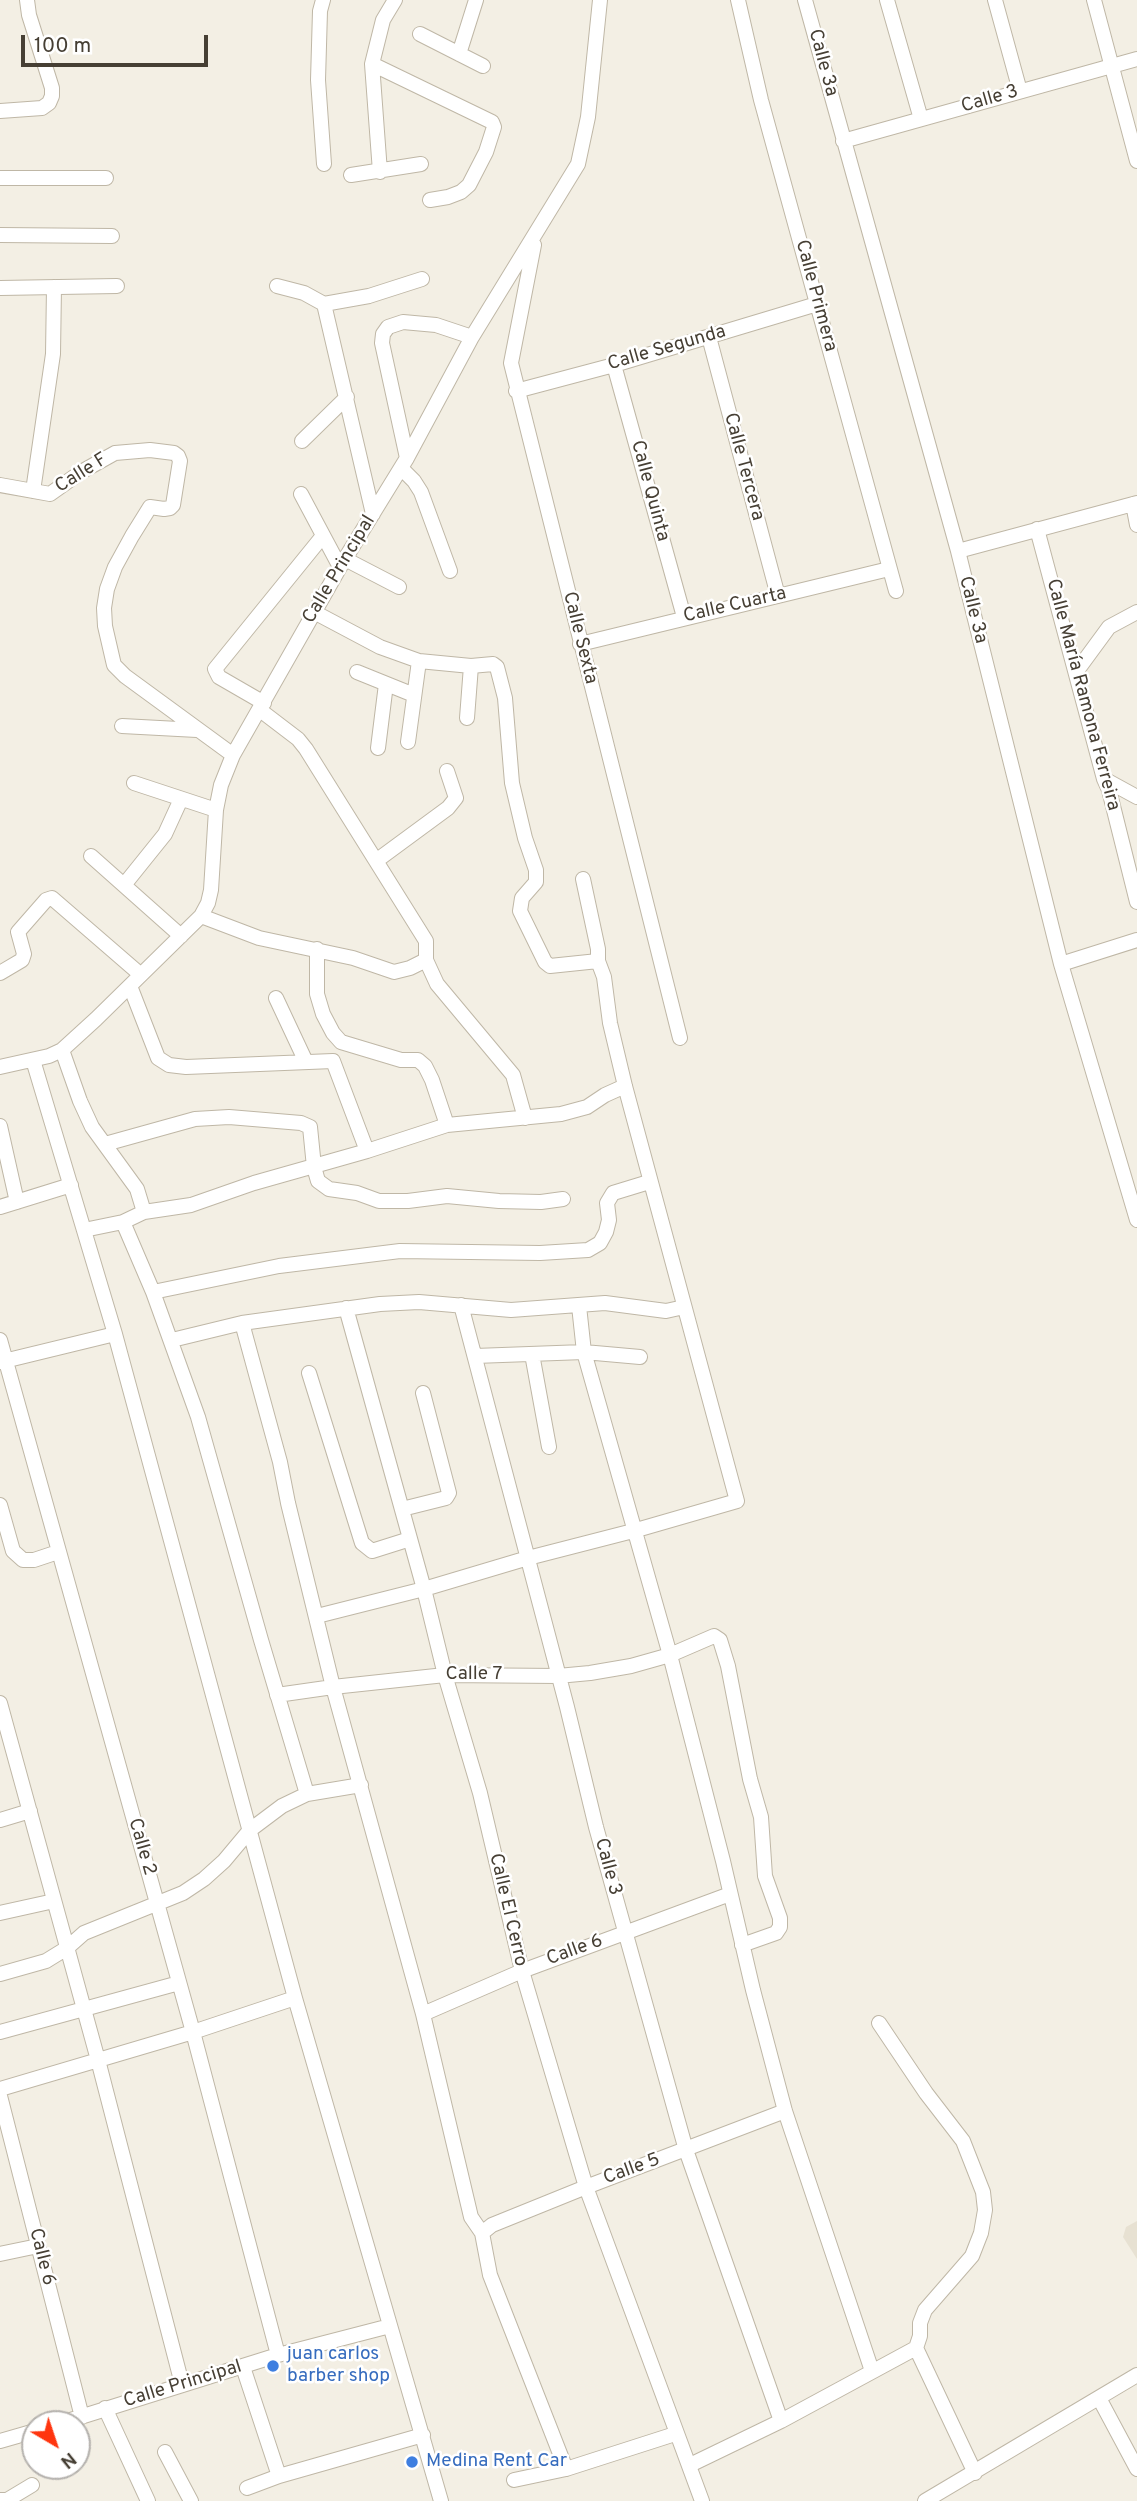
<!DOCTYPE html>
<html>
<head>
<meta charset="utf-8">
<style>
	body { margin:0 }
	#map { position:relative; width:1137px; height:2501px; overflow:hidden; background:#f3efe4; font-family:Overpass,sans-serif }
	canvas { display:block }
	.north { position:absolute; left:21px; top:2410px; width:70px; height:70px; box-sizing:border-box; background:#fff; border:2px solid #b5b2ae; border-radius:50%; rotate:141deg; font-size:19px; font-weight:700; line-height:28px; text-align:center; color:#463f34 }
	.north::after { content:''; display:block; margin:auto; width:24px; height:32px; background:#ff350f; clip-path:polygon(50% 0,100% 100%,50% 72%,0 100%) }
	.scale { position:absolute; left:21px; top:35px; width:187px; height:32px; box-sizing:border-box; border:4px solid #463f34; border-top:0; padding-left:9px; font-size:21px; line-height:24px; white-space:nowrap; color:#463f34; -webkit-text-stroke:5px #fff; paint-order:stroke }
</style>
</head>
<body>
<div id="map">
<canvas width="1137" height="2501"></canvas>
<div class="north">N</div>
<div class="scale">100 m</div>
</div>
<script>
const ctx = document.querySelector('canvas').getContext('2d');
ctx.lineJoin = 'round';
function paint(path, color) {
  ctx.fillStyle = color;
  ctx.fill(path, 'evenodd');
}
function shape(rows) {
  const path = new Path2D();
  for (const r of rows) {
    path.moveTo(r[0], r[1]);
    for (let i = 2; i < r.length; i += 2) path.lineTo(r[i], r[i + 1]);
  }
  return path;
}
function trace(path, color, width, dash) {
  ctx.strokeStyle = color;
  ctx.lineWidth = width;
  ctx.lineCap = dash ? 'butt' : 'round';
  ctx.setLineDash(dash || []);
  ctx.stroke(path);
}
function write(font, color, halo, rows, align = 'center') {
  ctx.font = font + ' Overpass,sans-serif';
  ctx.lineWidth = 5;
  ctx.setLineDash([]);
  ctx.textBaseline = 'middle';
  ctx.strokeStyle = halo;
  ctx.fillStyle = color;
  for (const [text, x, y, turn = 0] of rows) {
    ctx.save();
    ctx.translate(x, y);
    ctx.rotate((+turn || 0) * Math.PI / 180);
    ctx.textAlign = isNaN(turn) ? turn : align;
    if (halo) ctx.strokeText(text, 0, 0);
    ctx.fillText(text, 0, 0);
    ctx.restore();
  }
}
paint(shape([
	[1137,2221,1137,2259,1123,2237,1126,2227]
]), '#e7e1d2');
const minor = shape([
	[323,0,320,11,318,80,324,164],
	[738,0,761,100,896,591],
	[805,0,958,551,1061,964,1137,1220],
	[887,0,921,119],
	[995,0,1020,91],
	[1094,0,1137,161],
	[420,34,483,66],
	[459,54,476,0],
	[372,64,492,122,494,127,486,152,469,185,461,192,448,197,430,200],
	[0,111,42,108,49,103,52,96,52,88,29,15,27,0],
	[843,141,1137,59],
	[380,172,372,64,383,20,395,0],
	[351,175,421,164],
	[0,178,106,178],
	[0,235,112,236],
	[534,245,511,363,680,1038],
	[277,286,304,293,324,304,373,514],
	[0,288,117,286],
	[324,304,369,296,422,279],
	[709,337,778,596],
	[614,365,684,617],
	[516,391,614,365,817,304],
	[302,441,347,397],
	[407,458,382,343,383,334,388,327,403,322,436,325,472,337],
	[401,468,414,481,421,492,450,571],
	[0,485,50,494,81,472,115,453,150,450,174,453,178,456,180,461,173,505,170,508,164,509,150,507,132,536,115,567,107,589,104,608,105,626,114,665,125,676,233,755],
	[33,491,53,354,54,287],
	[301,494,340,567],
	[1133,504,1137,525],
	[1037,529,1104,779,1109,790,1137,902],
	[958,551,1137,503],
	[345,559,399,587],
	[314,612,380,647,419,661,471,666,493,664,497,667,505,698,512,783,525,838,536,870,536,882,522,898,520,911,545,962,550,966,598,961],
	[580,644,889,569],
	[357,672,414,695],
	[1076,672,1109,627,1137,612],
	[264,703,219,677,215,669,322,537],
	[260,710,298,739,306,749,426,941,426,960,437,984,513,1075,525,1118],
	[467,718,471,666],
	[122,726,197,730],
	[408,742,419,661],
	[378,748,386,684],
	[1104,779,1137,797],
	[134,783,216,810],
	[91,856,181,936],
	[376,861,448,808,456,798,447,771],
	[124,885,165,834,181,799],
	[201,916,259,938,353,958,394,972,410,968,426,960],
	[317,949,317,994,323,1014,333,1033,341,1042,401,1060,418,1060,425,1066,432,1080,447,1125],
	[1061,964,1137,940],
	[0,973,22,960,24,954,18,932,46,900,52,898,141,975],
	[130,986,158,1058,169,1065,186,1067,333,1061,367,1151],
	[276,998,306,1062],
	[62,1050,80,1101,92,1127,137,1189,144,1212],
	[33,1060,115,1334,295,1998,441,2501],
	[0,1067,49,1056,62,1050,96,1019,201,916,208,903,211,890,216,810,221,785,233,755,340,567,407,458,472,337,578,164,588,117,600,0],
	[0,1126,17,1202],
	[105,1144,195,1119,229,1117,301,1123,310,1127,314,1167,318,1181,329,1189,357,1193,379,1201,408,1201,447,1196,499,1201,541,1202,563,1199],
	[0,1207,71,1185],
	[123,1222,153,1292,198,1417,261,1640,307,1794],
	[84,1230,123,1222,144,1212,191,1205,254,1183,367,1151,447,1125,561,1114,587,1107,605,1095,625,1086],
	[153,1292,279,1266,400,1251,540,1253,588,1250,600,1243,606,1232,609,1220,607,1203,613,1193,649,1182],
	[461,1305,567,1707,596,1827,686,2150,781,2421],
	[579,1306,584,1352,670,1655,723,1861,753,1990,785,2111,872,2371],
	[346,1308,424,1589,445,1675,480,1793,522,1971,586,2187,702,2501],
	[242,1323,280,1462,288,1503,333,1687,423,2014,471,2217,482,2233,490,2275,566,2469],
	[0,1340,193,2032,278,2355],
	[172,1340,242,1323,380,1304,419,1302,511,1310,605,1303,666,1311,684,1307],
	[532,1354,549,1447],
	[475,1356,584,1352,640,1357],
	[0,1362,115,1334],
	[309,1373,362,1543,372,1551,410,1539],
	[0,1505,13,1551,23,1560,34,1560,58,1552],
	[402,1509,446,1498,449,1493,423,1393],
	[317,1616,424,1589,528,1558,633,1531,737,1501,625,1086,610,1023,604,977,598,961,598,949,583,879],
	[277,1695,333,1687,445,1675,558,1676,590,1673,631,1666,670,1655,714,1636,720,1640,728,1666,750,1779,761,1817,765,1876,780,1918,780,1927,776,1933,742,1945],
	[0,1703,98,2060,182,2384],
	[0,1820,30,1811],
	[0,1913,54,1901],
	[0,1974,46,1961,67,1948,84,1933,183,1893,204,1879,224,1861,250,1830,282,1806,307,1794,361,1785],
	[423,2014,522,1971,730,1894],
	[879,2023,926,2093,963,2141,983,2192,985,2210,981,2233,972,2256,925,2310,920,2323,920,2336,916,2348,975,2473],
	[0,2032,179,1983],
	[0,2089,193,2032,295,1998],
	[0,2096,82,2417],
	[482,2233,492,2225,586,2187,785,2111],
	[0,2254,38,2246],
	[243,2367,279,2476],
	[1099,2398,1137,2469],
	[105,2408,148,2501],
	[58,2424,278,2355,390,2326],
	[0,2441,35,2431],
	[165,2452,191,2501],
	[690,2465,781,2421,916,2348],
	[514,2480,566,2469,675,2434],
	[247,2488,279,2476,423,2435],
	[0,2500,7,2500,32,2485],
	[925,2501,1137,2375]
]);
trace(minor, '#bfb7a6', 16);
trace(minor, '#fff', 14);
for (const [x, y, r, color] of [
	[273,2366,7,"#3f7fe0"],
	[412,2462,7,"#3f7fe0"]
]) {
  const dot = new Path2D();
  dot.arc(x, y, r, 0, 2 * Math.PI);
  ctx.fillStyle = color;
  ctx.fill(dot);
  trace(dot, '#fff', 2.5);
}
write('19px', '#463f34', '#fff', [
	["Calle 3a",822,63,75],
	["Calle 3",990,100,-16],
	["Calle Primera",815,296,75],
	["Calle Segunda",667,349,-16],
	["Calle Tercera",743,467,75],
	["Calle F",82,474,-32],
	["Calle Quinta",649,491,75],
	["Calle Principal",340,570,-59],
	["Calle Cuarta",735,606,-13],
	["Calle 3a",972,610,76],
	["Calle Sexta",579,638,76],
	["Calle María Ramona Ferreira",1082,695,75],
	["Calle 7",474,1675],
	["Calle 2",141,1847,74],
	["Calle 3",607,1867,75],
	["Calle El Cerro",507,1910,77],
	["Calle 6",575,1951,-20],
	["Calle 5",632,2170,-20],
	["Calle 6",41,2257,76],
	["Calle Principal",183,2385,-17]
]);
write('19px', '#366cbe', '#fff', [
	["juan carlos",287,2355],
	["barber shop",287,2377],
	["Medina Rent Car",426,2462]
], 'left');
</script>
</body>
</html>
